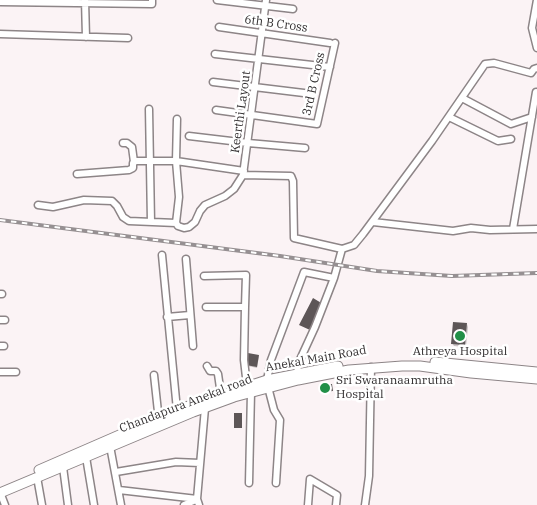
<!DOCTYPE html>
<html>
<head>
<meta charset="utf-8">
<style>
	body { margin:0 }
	canvas { display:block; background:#fbf3f5 }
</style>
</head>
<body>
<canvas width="537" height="505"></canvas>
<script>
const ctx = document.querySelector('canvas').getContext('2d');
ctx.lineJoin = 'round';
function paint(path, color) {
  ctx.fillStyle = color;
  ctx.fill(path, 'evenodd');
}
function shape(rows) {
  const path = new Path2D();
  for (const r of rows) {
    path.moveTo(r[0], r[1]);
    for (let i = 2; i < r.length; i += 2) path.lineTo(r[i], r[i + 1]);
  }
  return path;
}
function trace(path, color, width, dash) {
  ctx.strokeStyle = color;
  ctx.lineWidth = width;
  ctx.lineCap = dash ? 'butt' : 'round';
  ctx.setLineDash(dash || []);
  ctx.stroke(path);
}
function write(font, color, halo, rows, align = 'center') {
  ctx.font = font + ' "IBM Plex Serif",serif';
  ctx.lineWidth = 5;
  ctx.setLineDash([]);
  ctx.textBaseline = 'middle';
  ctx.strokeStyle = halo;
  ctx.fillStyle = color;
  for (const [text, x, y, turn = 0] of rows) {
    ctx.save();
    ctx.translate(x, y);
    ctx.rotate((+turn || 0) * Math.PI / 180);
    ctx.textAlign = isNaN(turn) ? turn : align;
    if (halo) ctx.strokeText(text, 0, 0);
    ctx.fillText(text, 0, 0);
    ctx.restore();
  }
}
paint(shape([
	[467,324,468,327,466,347,454,346,452,343],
	[259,356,257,368,248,366,247,365]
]), '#0003');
paint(shape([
	[313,298,323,304,310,330,299,325],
	[453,322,467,323,465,345,451,344],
	[248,353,259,355,257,367,246,365],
	[321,384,332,384,333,391,322,392],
	[234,413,242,413,242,428,234,428]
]), '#5d5657');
const street = shape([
	[85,0,86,37],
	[217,0,293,9],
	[266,0,243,175,291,176,293,181,294,238,342,249,334,278,315,327,298,364,297,377],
	[537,0,532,28,537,48],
	[0,2,152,4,152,0],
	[219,27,330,43],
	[0,34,128,38],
	[215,54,330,67],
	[213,82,312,94],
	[462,98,511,124,532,117],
	[149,109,151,222],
	[216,110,317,124,335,43],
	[449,117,498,141,511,139],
	[189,136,248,143,305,148],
	[123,143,127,143,132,147,134,162],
	[77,174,129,170,133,168,133,163,136,161,176,161,244,171],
	[38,205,53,207,84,200,112,201,117,206,123,217,129,221,176,223,179,197,176,161,177,119],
	[373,222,453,231,471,228,490,230,537,229],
	[176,223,178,226,184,228,189,227,195,222,200,211,205,205,225,196,234,189,243,175],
	[513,229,536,92],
	[342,249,354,245,363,234,432,141,485,64,494,63,531,73,534,69,537,68],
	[162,255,177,410],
	[186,259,193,346],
	[204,276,246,275,245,307],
	[0,294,2,294],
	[206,307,245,307,244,360,247,386],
	[167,317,190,315],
	[0,320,5,320],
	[0,346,4,346],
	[207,366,210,371,216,371,218,374,221,395],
	[0,372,16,372],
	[154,375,159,421],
	[267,380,271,360,304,272,334,278],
	[268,387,274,410,280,420,276,483],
	[110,446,121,505],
	[86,457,94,505],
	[63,467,68,505],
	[116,472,176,462,200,463],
	[37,477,42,505],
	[249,483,251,392],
	[119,490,197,499],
	[0,492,5,505],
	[184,505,196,500],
	[199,505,197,499,205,408],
	[308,505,310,479,337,495,336,505],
	[365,505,369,476,371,367]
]);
const secondary = shape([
	[435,362,537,372],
	[39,470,177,410,221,395,267,380,338,366],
	[0,493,193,412,234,397,298,380,349,370,402,366,420,366,471,373,537,379]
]);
trace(street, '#8d8587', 9);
trace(secondary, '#8d8587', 11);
trace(street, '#fff', 6);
trace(secondary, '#fff', 9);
const rail = shape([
	[0,220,280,256,377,271,452,276,537,273]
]);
trace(rail, '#969092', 4);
trace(rail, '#fff', 2, [5.5]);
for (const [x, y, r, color] of [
	[460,336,6,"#218f47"],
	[325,388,6,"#218f47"]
]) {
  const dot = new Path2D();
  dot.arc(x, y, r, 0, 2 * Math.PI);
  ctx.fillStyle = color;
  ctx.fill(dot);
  trace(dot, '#fff', 2);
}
write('12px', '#322f30', '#fff', [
	["6th B Cross",276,24,8],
	["3rd B Cross",314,84,-77],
	["Keerthi Layout",241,112,-82],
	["Anekal Main Road",316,359,-10],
	["Chandapura Anekal road",186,404,-21]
]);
write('12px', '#322f30', '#fff', [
	["Athreya Hospital",460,352],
	["Sri Swaranaamrutha",336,381,"left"],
	["Hospital",336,395,"left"]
]);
</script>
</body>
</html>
